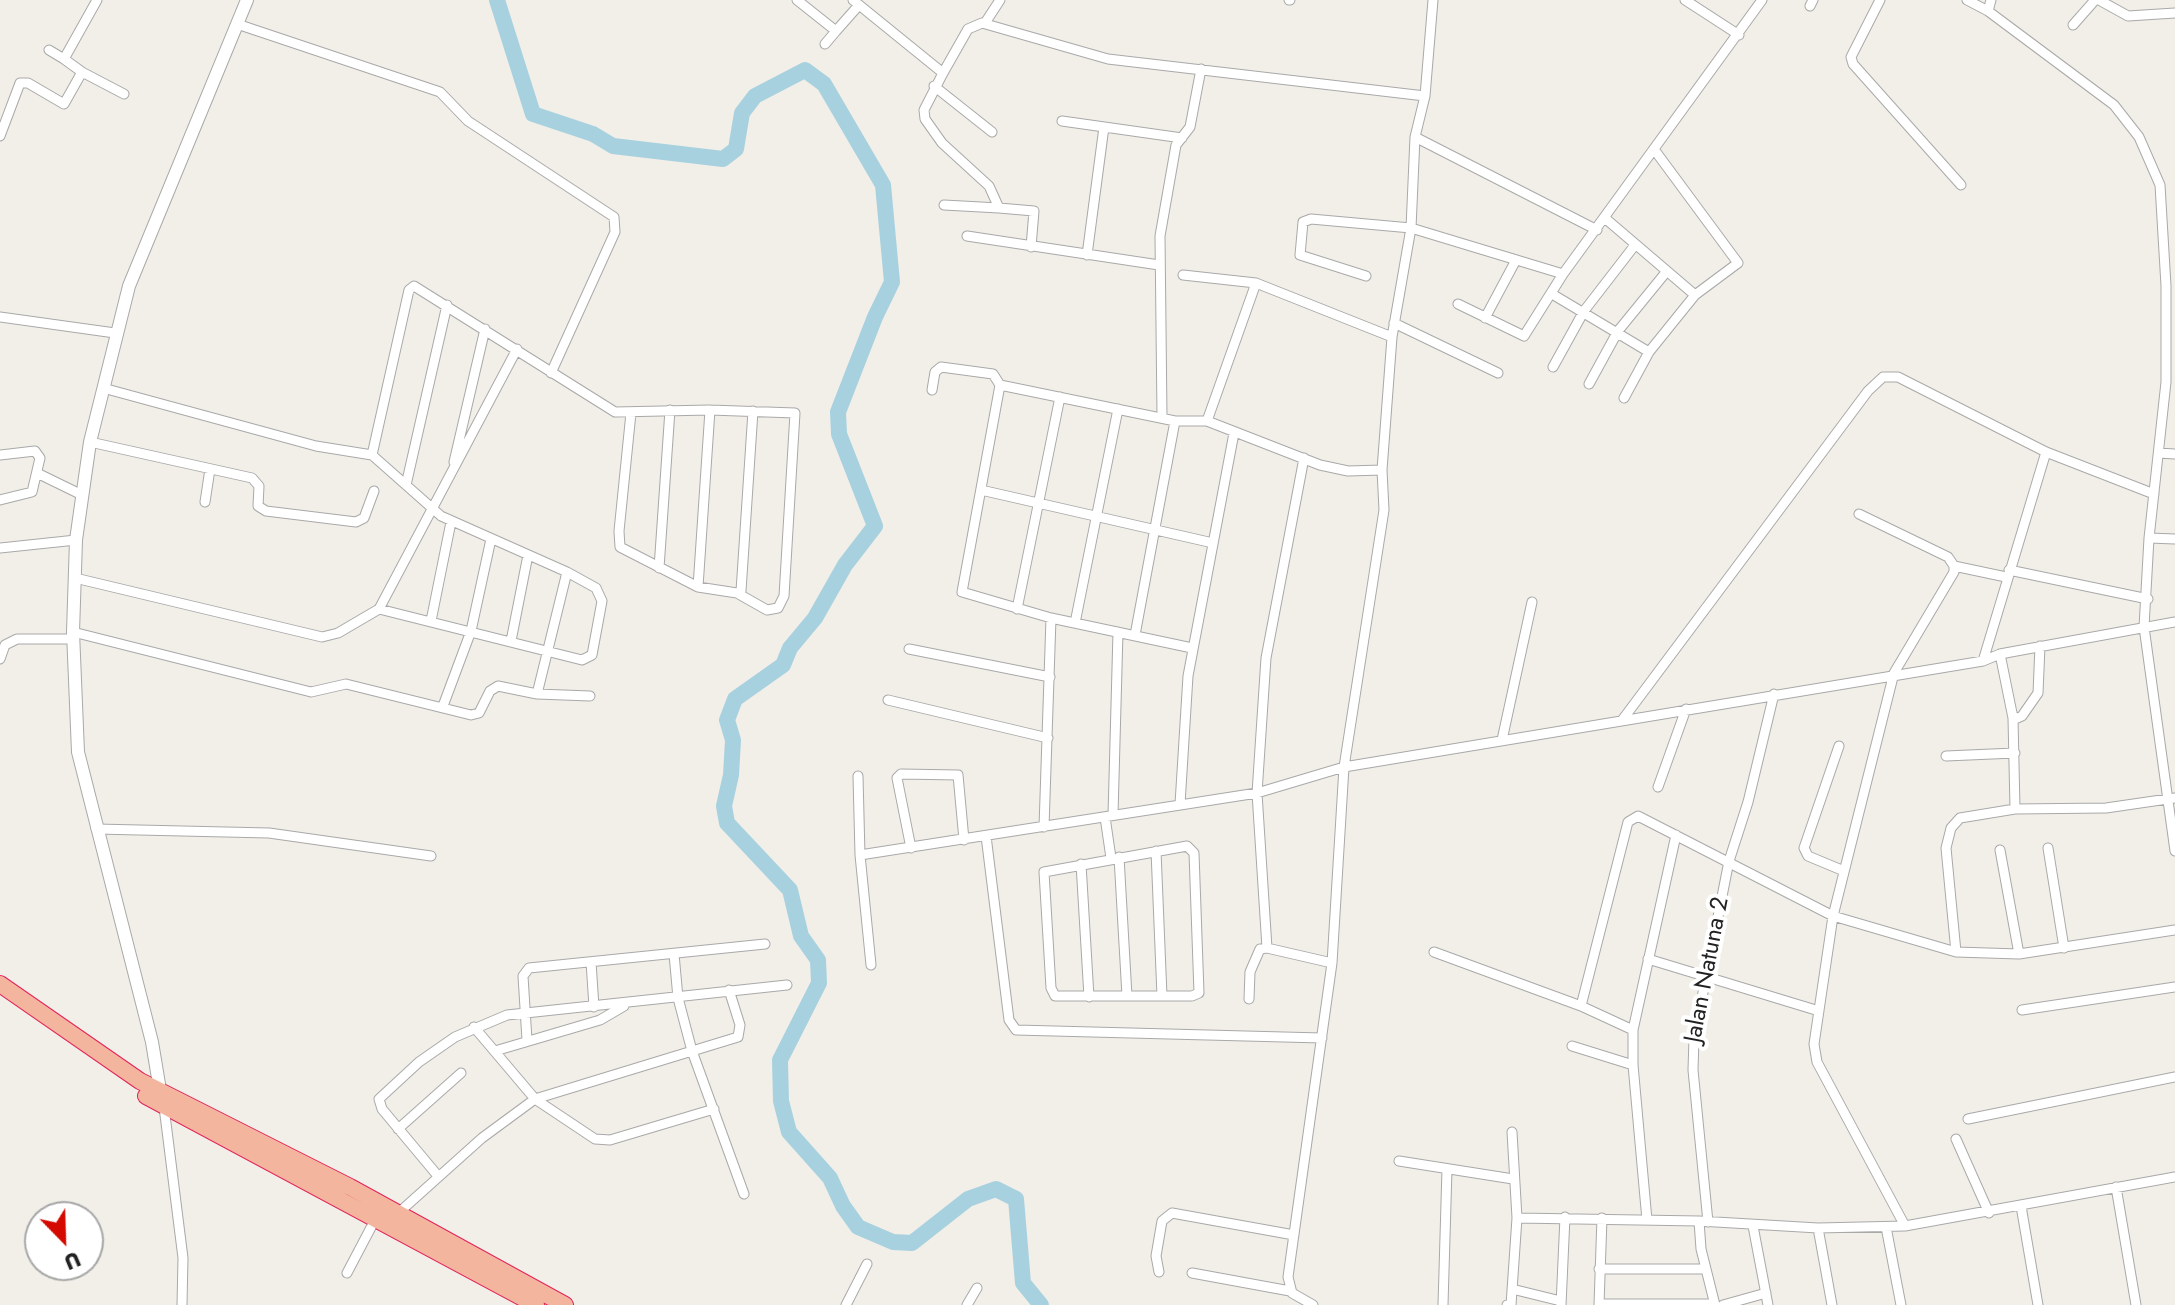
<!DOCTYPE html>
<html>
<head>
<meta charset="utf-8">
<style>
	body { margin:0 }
	#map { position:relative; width:2175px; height:1305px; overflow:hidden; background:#f2efe8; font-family:Jost,sans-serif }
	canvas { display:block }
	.north { position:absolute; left:24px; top:1201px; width:80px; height:80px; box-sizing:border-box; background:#fff; border:2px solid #a7a7a7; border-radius:50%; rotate:157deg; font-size:22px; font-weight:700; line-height:32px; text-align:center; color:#222 }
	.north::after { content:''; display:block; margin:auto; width:28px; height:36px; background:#d40a00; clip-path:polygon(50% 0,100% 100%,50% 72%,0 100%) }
</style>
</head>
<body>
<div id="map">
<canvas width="2175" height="1305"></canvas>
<div class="north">U</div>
</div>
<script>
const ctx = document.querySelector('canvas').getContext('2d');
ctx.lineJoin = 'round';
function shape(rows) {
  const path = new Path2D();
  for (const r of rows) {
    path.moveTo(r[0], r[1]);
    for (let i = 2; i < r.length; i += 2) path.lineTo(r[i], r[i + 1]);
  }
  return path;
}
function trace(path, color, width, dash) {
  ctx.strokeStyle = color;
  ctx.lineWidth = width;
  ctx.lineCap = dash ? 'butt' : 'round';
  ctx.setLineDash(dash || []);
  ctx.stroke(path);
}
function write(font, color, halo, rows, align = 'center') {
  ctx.font = font + ' Jost,sans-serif';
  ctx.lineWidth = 8;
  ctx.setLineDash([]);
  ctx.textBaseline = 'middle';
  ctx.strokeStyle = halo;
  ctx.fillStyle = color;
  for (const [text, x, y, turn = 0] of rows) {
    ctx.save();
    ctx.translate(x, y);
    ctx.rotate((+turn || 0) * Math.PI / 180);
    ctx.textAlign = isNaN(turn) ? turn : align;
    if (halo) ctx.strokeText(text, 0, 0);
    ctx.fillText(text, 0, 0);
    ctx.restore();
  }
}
trace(shape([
	[497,0,533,114,593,134,613,146,723,159,736,149,742,113,755,96,805,70,824,84,883,185,892,282,875,317,838,412,839,434,875,526,845,565,815,618,790,648,783,665,735,699,727,720,733,740,731,775,724,806,727,823,790,890,801,936,818,960,819,983,780,1060,781,1101,789,1132,830,1178,843,1206,858,1227,893,1242,912,1243,968,1199,996,1189,1016,1199,1023,1283,1041,1305]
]), '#a8d1e0', 16);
const minor = shape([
	[797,0,836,31,859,5],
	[853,0,943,73,968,29,982,23,1108,59,1425,96],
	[1289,0,1290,0],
	[1685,0,1739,35],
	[1880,0,1851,57,1853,64,1961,185],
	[1967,0,1988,11],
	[1991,0,1988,11,2114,105,2139,137,2160,185,2166,286,2166,382,2149,538,2144,627,2175,851],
	[2099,0,2128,16,2175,13],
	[1810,6,1813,0],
	[985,23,1000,0],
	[237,24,440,92,468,121,614,217,615,232,551,373],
	[2073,25,2095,0],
	[825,44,836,31],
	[49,50,64,59],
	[82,72,124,94],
	[943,73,924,110,925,119,942,143,989,186,999,208,1034,211,1031,247],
	[934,86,992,132],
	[1062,121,1182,138],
	[0,136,20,83,28,83,64,104,82,72,64,59,97,0],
	[1415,137,1597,230],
	[944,205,999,208],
	[1606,219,1695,295],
	[967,236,1159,265],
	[1087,255,1104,127],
	[1183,275,1256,283],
	[1366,276,1300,255,1303,222,1311,219,1411,228,1563,274],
	[1552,294,1649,352],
	[1458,304,1524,336,1563,274,1762,0],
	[0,317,115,333],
	[1485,318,1516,260],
	[1394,323,1498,373],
	[1553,367,1584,311,1635,245],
	[1589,384,1618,331,1667,271],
	[932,390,935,372,941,367,993,374,1000,385],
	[1624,398,1649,352,1695,295,1738,263,1656,152],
	[631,413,619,531,620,547,698,587,737,593,741,591,753,411],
	[1162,417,1160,236,1176,145,1190,127,1201,69],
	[1207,421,1256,283,1392,337],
	[90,442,252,478,259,486,258,506,266,511,356,522,364,518,374,491],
	[2159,453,2175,454],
	[0,455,35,451,40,458,32,492,0,500],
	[372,455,409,290,414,286,615,412,710,410,795,413,784,596,778,608,767,610,737,593],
	[454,462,485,329],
	[37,473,80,494],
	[406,485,447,305],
	[981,490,1213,543],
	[205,502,210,469],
	[1859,514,1948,557,1954,566,1954,572,1894,673,1833,916,1814,1044,1817,1062,1905,1226],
	[2149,538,2175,539],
	[0,548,76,540],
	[1954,566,2006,577],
	[659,568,670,410],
	[2009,570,2148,599],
	[75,578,322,637,338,633,379,609,582,660,592,655,602,601,596,588,567,572,441,516,372,455,316,446,103,388],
	[698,587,710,410],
	[379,609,517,349],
	[1017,609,1060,397],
	[431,621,451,522],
	[1075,623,1118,409],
	[73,632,311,692,346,684,471,715,479,713,490,691,498,686,537,694,590,696],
	[1135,635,1175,421],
	[511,641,528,555],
	[1192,648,1051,618,962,592,1000,385,1175,421,1207,421,1320,465,1348,471,1382,470],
	[909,649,1050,677],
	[2000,654,2013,718,2015,809],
	[0,659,5,645,17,639,73,639],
	[1983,661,2046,452],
	[537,694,567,572],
	[888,700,1048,738],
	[443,706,471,631,491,539],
	[1623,719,1868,391,1883,377,1898,377,2046,452,2154,494],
	[2013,720,2022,716,2038,693,2040,646],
	[1502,740,1532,602],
	[1839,746,1804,848,1808,856,1844,871],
	[1946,756,2015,753],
	[858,776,860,855,871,965],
	[1658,787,1686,709],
	[1180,804,1188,676,1234,433],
	[1113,815,1118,632],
	[1105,817,1111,858],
	[1044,827,1051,618],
	[96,829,269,833,431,856],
	[986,836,1009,1020,1016,1030,1322,1038],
	[1187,846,1194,853,1199,993,1192,996,1055,996,1051,988,1044,872,1187,846],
	[911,848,897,778,901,774,958,775,964,840],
	[2048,848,2064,948],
	[2000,850,2019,954],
	[1156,851,1162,996],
	[860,855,1257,793,1344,767,1983,661,2000,654,2175,622],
	[1119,857,1127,996],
	[1081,864,1089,997],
	[1267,948,1257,793,1266,658,1304,458],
	[1434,952,1581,1006,1633,1030],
	[1956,952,1946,848,1951,828,1960,818,2015,809,2106,808,2175,798],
	[674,954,678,998,692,1051,744,1194],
	[1648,959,1819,1011],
	[591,962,594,1007],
	[1249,999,1250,972,1260,949,1267,948,1332,963],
	[1581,1006,1628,822,1638,816,1833,916,1956,952,2019,954,2175,930],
	[2022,1010,2175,987],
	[474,1027,535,1099,595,1139,610,1140,714,1109],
	[527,1040,523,976,529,968,765,944],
	[1572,1046,1633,1065],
	[495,1051,600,1020,624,1006],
	[164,1107,183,1258,182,1305],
	[1968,1119,2175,1077],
	[398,1129,461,1073],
	[1512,1132,1517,1218],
	[1956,1139,1989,1213],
	[1399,1161,1513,1179],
	[438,1176,382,1109,379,1099,419,1062,455,1037,507,1015,787,985],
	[2116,1187,2136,1305],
	[2021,1206,2038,1305],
	[395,1216,482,1138,535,1099,738,1037,740,1025,729,990],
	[1647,1220,1633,1065,1633,1030,1676,835],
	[1699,1221,1701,1249,1715,1305],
	[1708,1222,1693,1070,1694,1038,1729,861,1748,802,1774,694],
	[1753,1226,1768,1305],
	[1886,1227,1901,1305],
	[1818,1228,1832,1305],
	[1599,1269,1706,1269],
	[1159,1272,1156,1256,1162,1221,1172,1213,1294,1235],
	[347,1273,377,1216],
	[1192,1273,1290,1291],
	[1512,1289,1561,1301],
	[1599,1304,1715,1304],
	[846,1305,867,1264],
	[967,1305,977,1288],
	[1313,1305,1292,1293,1288,1277,1332,963,1344,767,1384,510,1382,470,1392,337,1411,228,1415,137,1425,96,1433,0],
	[1443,1305,1447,1169],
	[1507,1305,1511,1305,1517,1218,1699,1221,1818,1228,1905,1226,2175,1177],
	[1561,1305,1565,1217],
	[1599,1305,1602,1218],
	[1723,1305,1766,1293]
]);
const tertiary = shape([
	[161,1096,152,1042,78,752,73,632,76,540,90,442,129,286,247,0]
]);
const trunk = shape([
	[0,984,140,1081,350,1187,565,1305],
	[146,1096,536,1305]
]);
trace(minor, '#a9a9a9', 11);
trace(tertiary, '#a9a9a9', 14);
trace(trunk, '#e1245c', 18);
trace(minor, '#fff', 9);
trace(tertiary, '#fff', 12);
trace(trunk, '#f4b59e', 16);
write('24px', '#222', '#fff', [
	["Jalan Natuna 2",1708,970,-79]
]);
</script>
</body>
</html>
